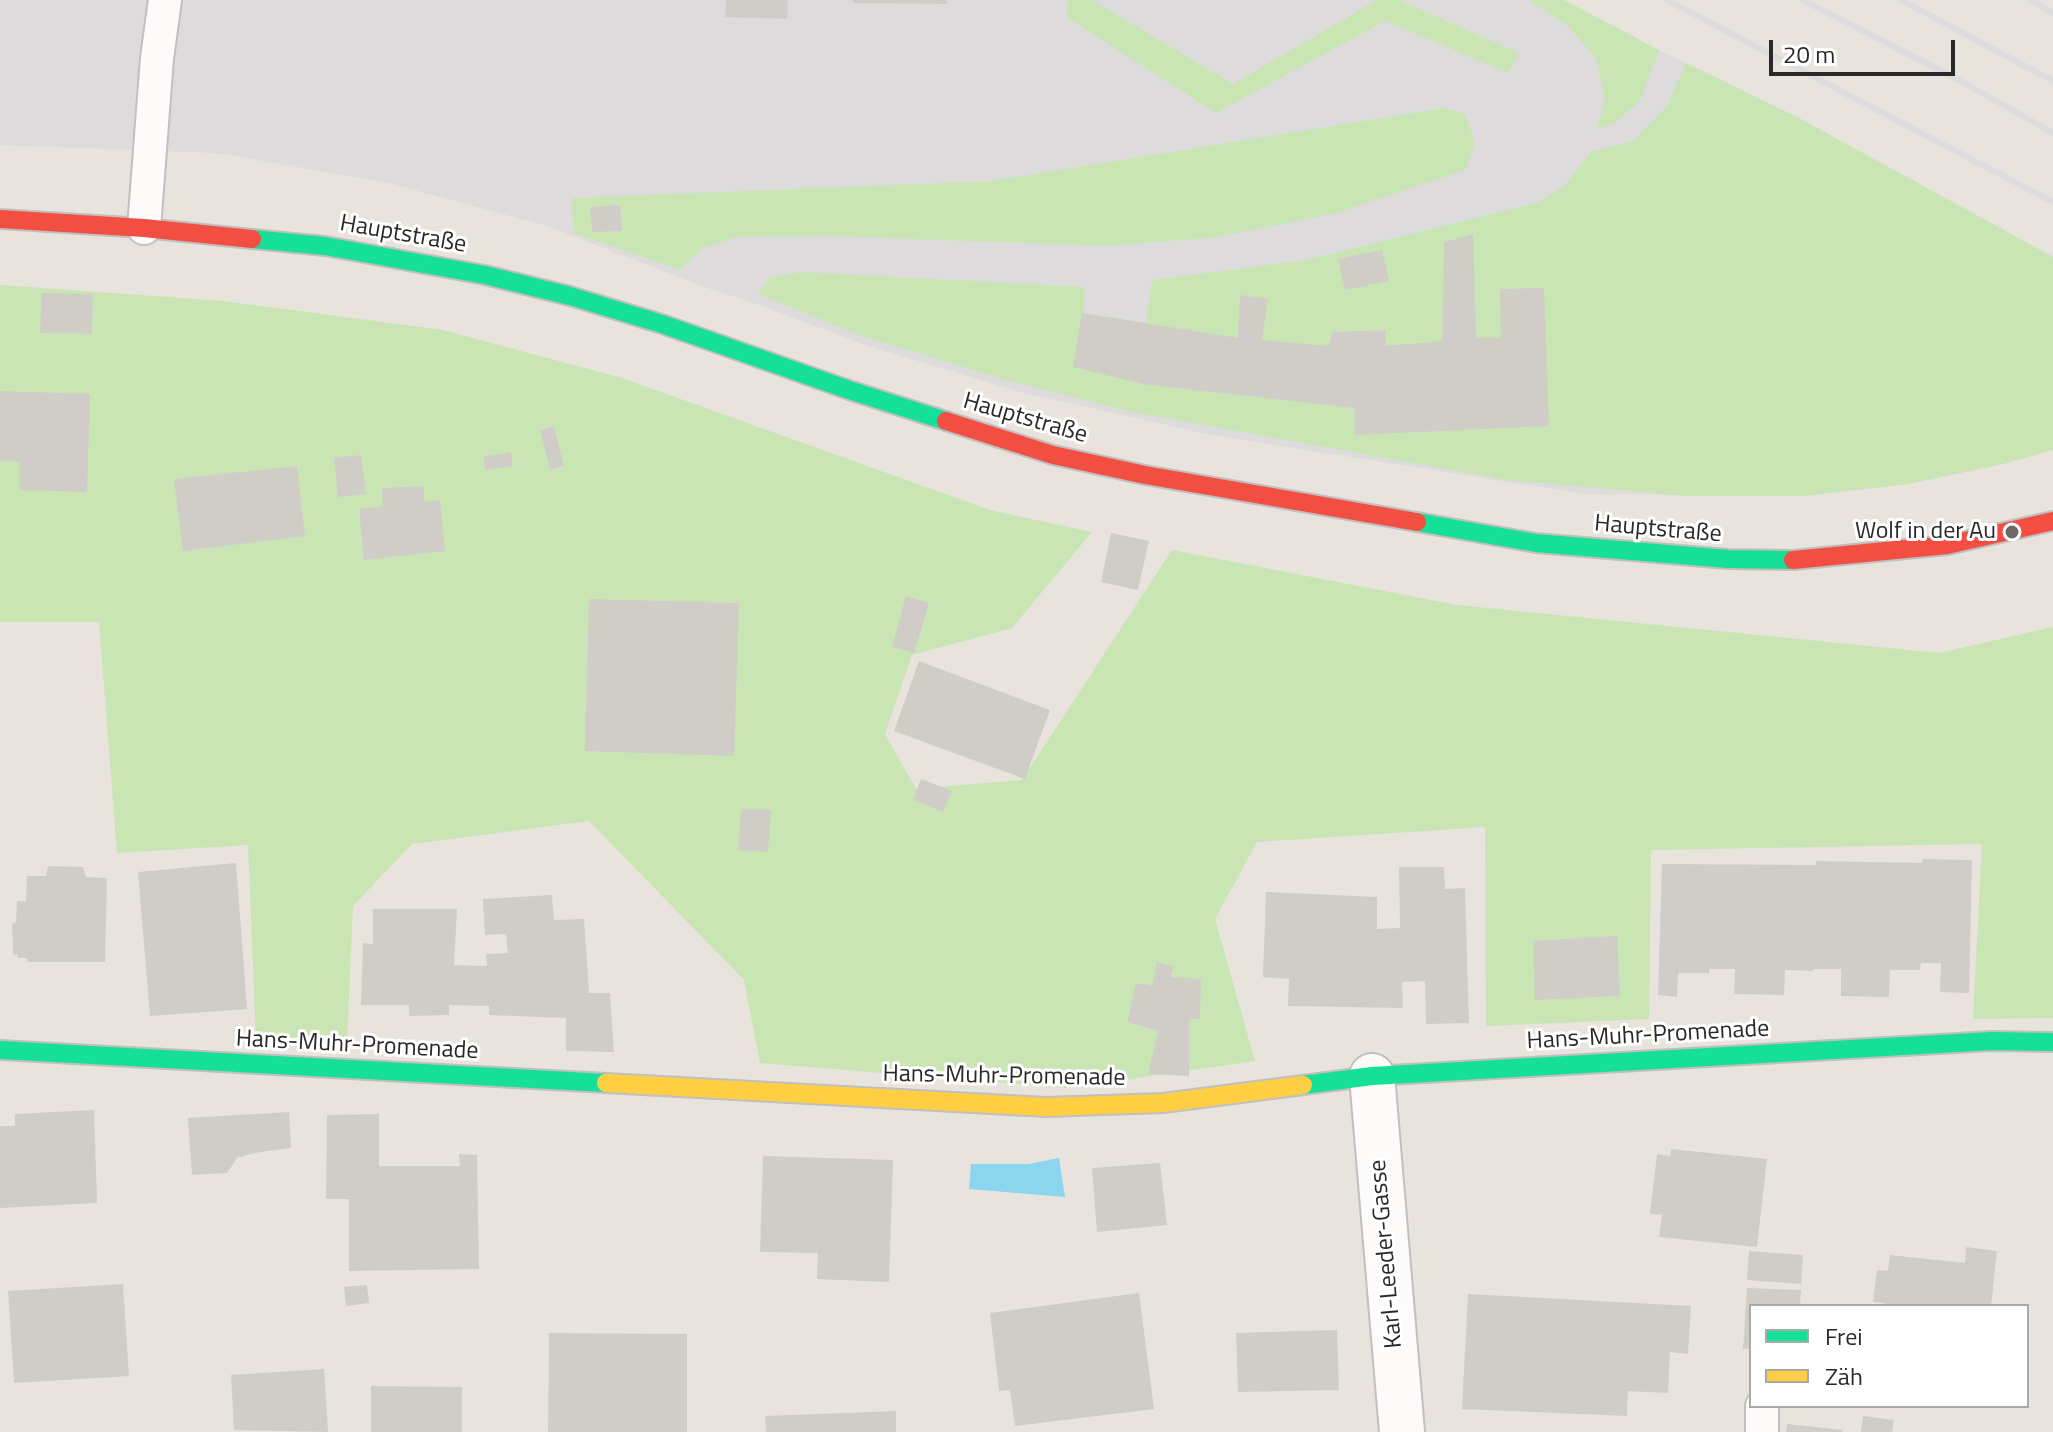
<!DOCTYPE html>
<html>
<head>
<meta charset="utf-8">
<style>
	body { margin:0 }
	#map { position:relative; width:2053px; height:1432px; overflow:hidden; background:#e8e3dd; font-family:"Titillium Web",sans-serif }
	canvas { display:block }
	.legend { position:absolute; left:1749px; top:1304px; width:280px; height:104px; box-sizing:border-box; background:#fff; border:2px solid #a9a9a9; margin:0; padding:10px 14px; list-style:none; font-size:24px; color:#292929 }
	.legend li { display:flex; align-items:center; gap:16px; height:40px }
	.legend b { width:40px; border:2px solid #a9a9a9 }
	.scale { position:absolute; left:1769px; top:40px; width:186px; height:36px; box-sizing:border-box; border:4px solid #292929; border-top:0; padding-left:10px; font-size:24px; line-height:28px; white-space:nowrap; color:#292929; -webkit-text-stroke:6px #fff; paint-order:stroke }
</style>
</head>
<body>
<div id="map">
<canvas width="2053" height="1432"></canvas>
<ul class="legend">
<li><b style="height:10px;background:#16e098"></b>Frei</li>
<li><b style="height:10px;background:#ffcf43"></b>Zäh</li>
</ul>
<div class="scale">20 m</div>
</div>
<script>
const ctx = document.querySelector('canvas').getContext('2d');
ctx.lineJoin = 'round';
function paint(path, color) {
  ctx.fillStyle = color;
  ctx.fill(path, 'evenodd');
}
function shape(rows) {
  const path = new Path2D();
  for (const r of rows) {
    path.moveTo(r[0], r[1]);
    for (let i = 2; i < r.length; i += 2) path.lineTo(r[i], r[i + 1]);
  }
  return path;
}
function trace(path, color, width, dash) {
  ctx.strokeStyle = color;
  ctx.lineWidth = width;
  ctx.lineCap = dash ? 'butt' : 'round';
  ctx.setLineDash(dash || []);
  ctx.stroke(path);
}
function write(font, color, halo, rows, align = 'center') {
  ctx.font = font + ' "Titillium Web",sans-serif';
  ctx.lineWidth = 6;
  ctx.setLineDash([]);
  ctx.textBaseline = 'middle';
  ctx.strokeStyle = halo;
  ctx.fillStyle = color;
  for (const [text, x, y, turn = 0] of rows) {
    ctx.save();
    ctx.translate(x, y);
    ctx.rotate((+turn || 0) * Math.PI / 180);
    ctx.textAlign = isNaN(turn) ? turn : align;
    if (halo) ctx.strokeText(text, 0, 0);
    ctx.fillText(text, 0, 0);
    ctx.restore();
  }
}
paint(shape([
	[0,0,1540,0,1659,50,1797,117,2053,257,2053,450,2003,464,1908,484,1804,496,1586,494,1211,435,1020,392,865,345,760,305,707,288,547,226,389,183,217,153,0,145]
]), '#dedbdd');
paint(shape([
	[1068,0,1092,0,1233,84,1377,0,1399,0,1519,53,1508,73,1385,21,1216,113,1066,17],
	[1528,0,1564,0,1659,50,1640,101,1615,123,1597,129,1605,99,1596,59,1568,26],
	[1686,63,1797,117,2053,257,2053,450,2003,464,1908,484,1804,496,1685,496,1508,480,1132,412,1003,379,859,335,758,294,770,277,802,272,1085,287,1083,313,1146,323,1152,280,1306,260,1536,203,1563,187,1592,151,1633,141,1667,106],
	[1444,108,1465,114,1475,143,1465,170,1333,214,1218,237,1107,246,828,236,735,237,703,248,680,270,574,233,571,198,991,181],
	[0,285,223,301,443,330,622,378,990,510,1092,532,1012,628,912,655,885,734,916,789,1022,780,1172,550,1457,605,1939,653,2053,627,2053,1018,1973,1019,1982,844,1651,850,1649,1019,1486,1026,1485,827,1257,842,1215,919,1255,1061,1067,1088,760,1063,744,980,589,821,412,844,353,906,347,1044,256,1039,248,845,117,853,99,622,0,622]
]), '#c9e5b4');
paint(shape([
	[1059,1158,1065,1197,969,1189,971,1164,1029,1164]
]), '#8cd5ee');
paint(shape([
	[726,0,788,0,787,19,725,17],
	[853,0,947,0,947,4,853,3],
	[620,205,622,231,592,232,590,207],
	[1473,234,1476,338,1501,338,1500,289,1544,288,1549,426,1355,435,1354,408,1143,384,1073,367,1082,313,1238,338,1240,295,1268,299,1262,340,1328,346,1333,332,1386,330,1385,346,1442,341,1444,242],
	[1382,250,1389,281,1345,290,1338,259],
	[42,293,93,294,92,334,40,333],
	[0,391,90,394,87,492,19,490,19,462,0,461],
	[554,426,564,466,550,470,540,430],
	[511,452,513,466,485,470,483,457],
	[361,455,366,494,338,497,334,458],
	[297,466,305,536,183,551,174,479],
	[424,486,424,502,440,500,445,551,364,560,359,509,383,506,382,488],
	[1111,533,1149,541,1138,590,1101,582],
	[906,596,929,603,914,653,892,647],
	[589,599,739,603,734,756,585,751],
	[919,661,1050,710,1025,779,894,731],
	[921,779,952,791,943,812,913,800],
	[741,809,771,810,768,852,738,850],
	[1923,859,1972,860,1969,993,1940,992,1941,963,1921,963,1920,970,1890,970,1889,997,1841,996,1841,969,1814,969,1813,971,1785,970,1784,995,1734,994,1735,969,1709,969,1709,973,1678,973,1677,997,1658,995,1662,864,1816,865,1816,861,1922,863],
	[236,863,247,1009,150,1016,138,872],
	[48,866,83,867,86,877,107,878,105,962,28,962,27,958,18,958,17,954,13,955,12,923,16,922,17,901,26,901,27,876,46,876],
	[1399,867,1444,867,1445,889,1465,888,1469,1023,1426,1024,1425,981,1402,982,1403,1008,1288,1006,1289,979,1263,977,1266,892,1377,897,1377,929,1400,928],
	[552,895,554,920,584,919,589,993,610,993,614,1052,566,1051,566,1018,489,1015,489,1006,449,1005,449,1015,409,1016,409,1005,361,1005,363,943,373,944,373,909,457,909,454,965,487,966,486,954,508,953,506,934,485,935,483,899],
	[1617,936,1620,996,1535,1000,1533,941],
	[1157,962,1174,966,1171,977,1201,979,1200,1019,1189,1019,1189,1076,1148,1074,1158,1031,1127,1022,1136,983,1152,986],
	[94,1110,97,1203,0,1208,0,1126,15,1126,15,1114],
	[289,1112,291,1148,254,1153,237,1158,227,1173,192,1175,188,1118],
	[379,1114,379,1166,460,1166,459,1154,477,1155,479,1269,349,1271,349,1199,326,1199,327,1115],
	[1671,1149,1767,1159,1757,1247,1659,1237,1662,1215,1650,1214,1657,1154,1670,1156],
	[763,1156,893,1160,889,1282,817,1279,818,1253,760,1252],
	[1160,1163,1167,1225,1097,1232,1092,1168],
	[1966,1247,1997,1251,1991,1306,1884,1306,1885,1303,1873,1302,1877,1270,1888,1271,1890,1255,1965,1263],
	[1749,1251,1803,1255,1801,1284,1747,1280],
	[123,1284,129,1376,14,1383,8,1291],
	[367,1285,369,1303,346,1306,344,1287],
	[1747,1288,1801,1290,1800,1306,1751,1306,1751,1349,1743,1349],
	[1139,1293,1154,1409,1015,1426,1010,1390,999,1391,990,1313],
	[1468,1294,1691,1306,1688,1354,1670,1352,1668,1393,1628,1391,1627,1416,1462,1409],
	[1337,1330,1339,1390,1238,1392,1236,1333],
	[549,1333,687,1334,687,1432,548,1432],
	[324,1369,328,1432,234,1430,231,1375],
	[371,1386,462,1387,462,1432,371,1432],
	[896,1411,896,1432,766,1432,765,1416],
	[1863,1416,1894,1420,1892,1432,1861,1432],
	[1787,1424,1843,1430,1842,1432,1786,1432]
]), '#d0cdc9');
const lane = shape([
	[144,228,157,58,165,0],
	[1762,1432,1762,1406]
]);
const street = shape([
	[1372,1076,1402,1432]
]);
const fast = shape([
	[252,239,325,246,485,275,570,296,662,324,849,390,946,421],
	[1417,522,1536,543,1728,559,1793,560],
	[0,1050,606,1083],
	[1303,1085,1372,1076,1992,1041,2053,1042]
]);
const slow = shape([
	[606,1083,1046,1107,1163,1103,1303,1085]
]);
const jam = shape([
	[0,219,144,228,252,239],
	[946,421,1053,455,1145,475,1417,522],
	[1793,560,1947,545,2053,521]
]);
trace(lane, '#c1bfbf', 36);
trace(street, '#c1bfbf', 48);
trace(fast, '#c1bfbf', 22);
trace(slow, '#c1bfbf', 22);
trace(jam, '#c1bfbf', 22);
trace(lane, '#fcfbfa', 32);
trace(street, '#fcfbfa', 44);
trace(fast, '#16e098', 18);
trace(slow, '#ffcf43', 18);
trace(jam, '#f24e42', 18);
trace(shape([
	[1667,0,2053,202],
	[1803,0,1957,79,2053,133],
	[1901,0,2053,81],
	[2031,0,2053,13]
]), '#dcdcde', 6);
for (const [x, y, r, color] of [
	[2012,532,8,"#6c6a68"]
]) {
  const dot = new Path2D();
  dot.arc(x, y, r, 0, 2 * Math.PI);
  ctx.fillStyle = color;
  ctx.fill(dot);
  trace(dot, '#fff', 3);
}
write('24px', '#292929', '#fff', [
	["Hauptstraße",403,235,10],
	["Hauptstraße",1025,419,16],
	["Hauptstraße",1658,530,5],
	["Hans-Muhr-Promenade",1648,1036,-3],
	["Hans-Muhr-Promenade",357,1046,3],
	["Hans-Muhr-Promenade",1004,1077,1],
	["Karl-Leeder-Gasse",1387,1254,-95]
]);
write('24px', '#292929', '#fff', [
	["Wolf in der Au",1996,532]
], 'right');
</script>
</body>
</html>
